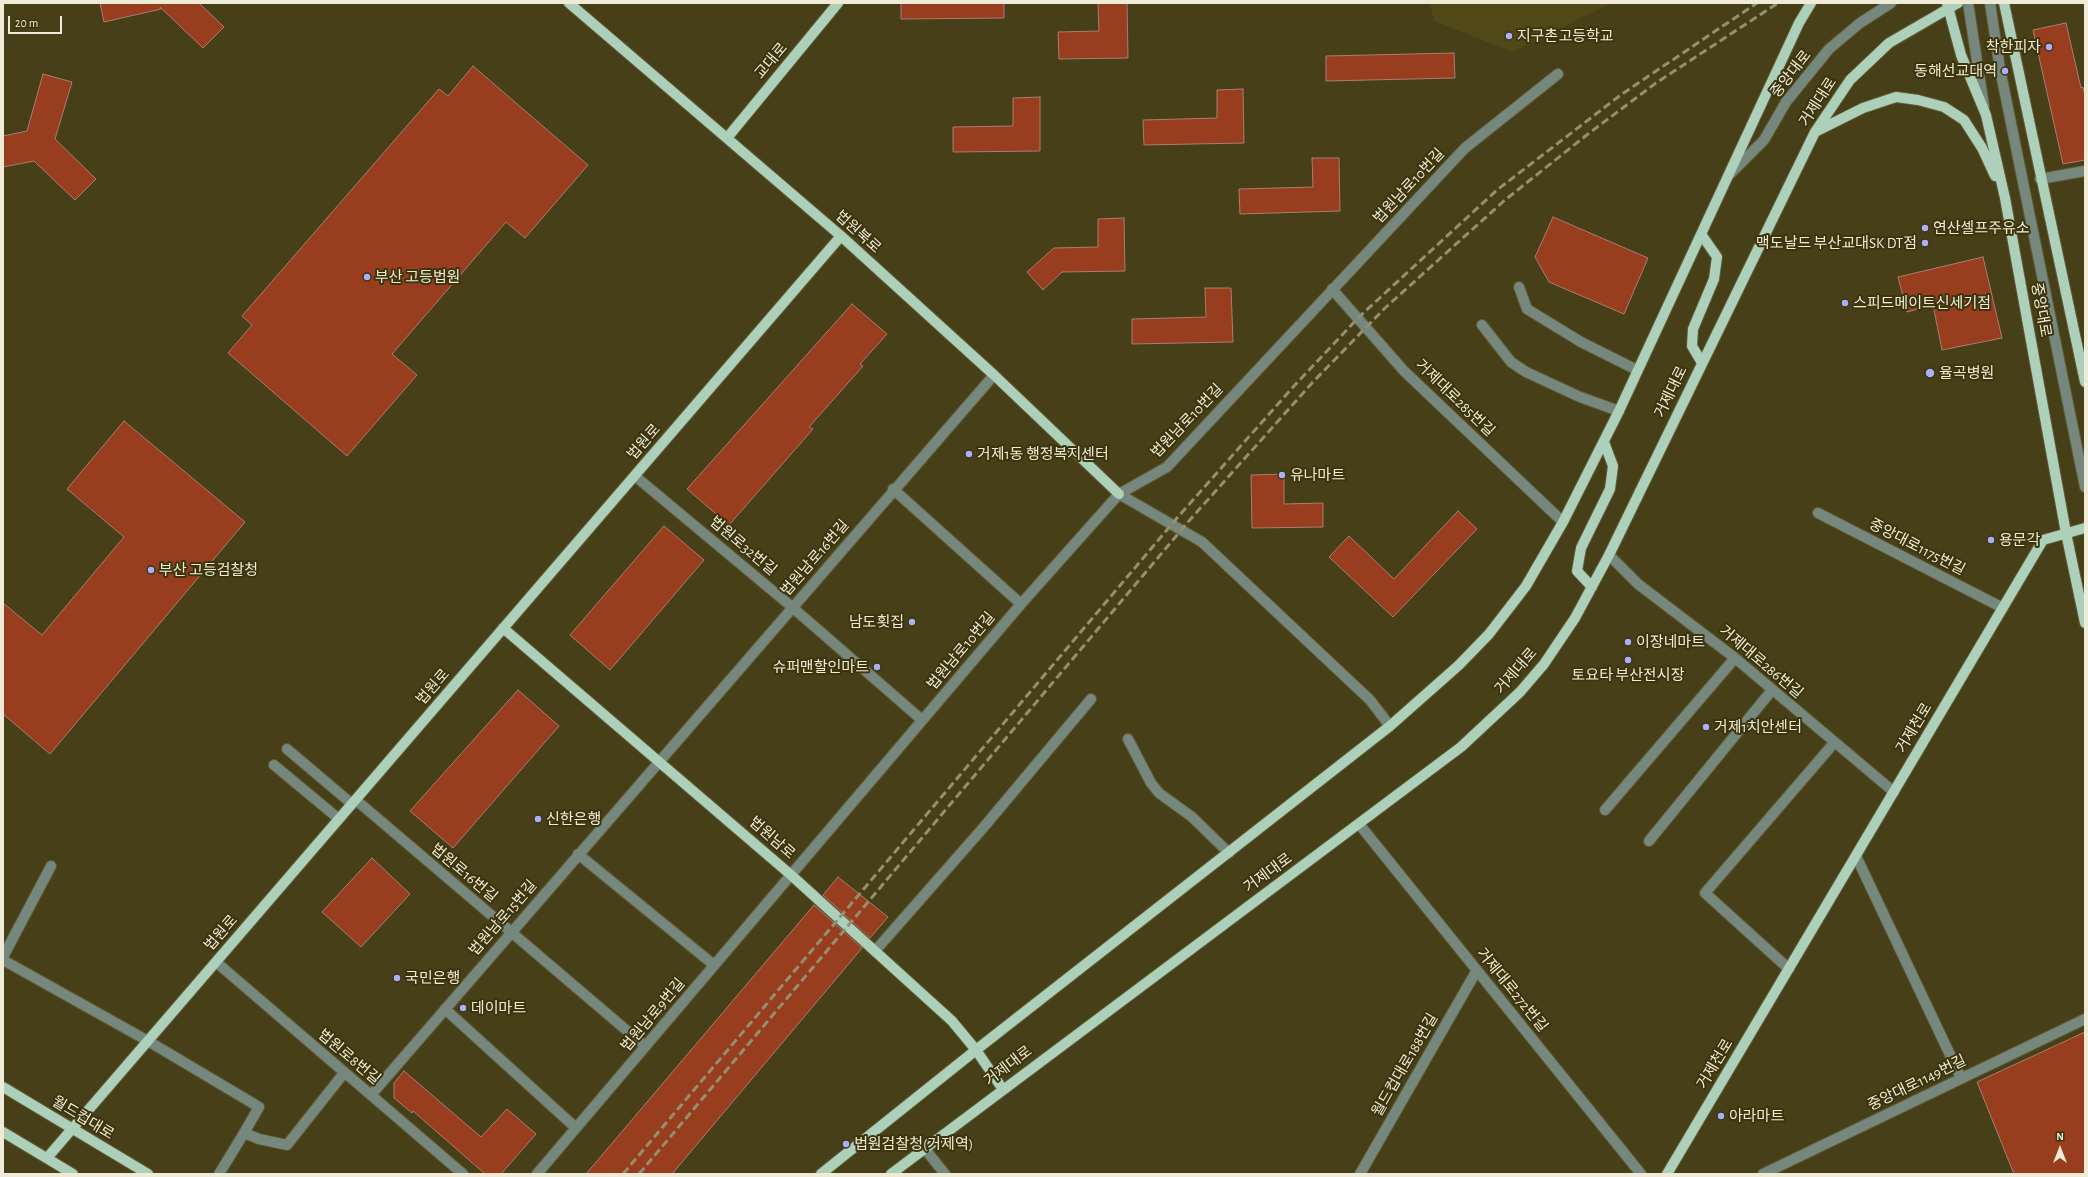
<!DOCTYPE html>
<html>
<head>
<meta charset="utf-8">
<style>
	body { margin:0 }
	#map { position:relative; width:2088px; height:1177px; overflow:hidden; background:#463f18; font-family:"Alegreya Sans",sans-serif }
	canvas { display:block }
	.frame { position:absolute; inset:0; border:4px solid #efebd6; pointer-events:none }
	.north { position:absolute; left:2040px; top:1129px; width:40px; height:40px; -webkit-text-stroke:3px #3c340c; paint-order:stroke; rotate:0deg; font-size:11px; font-weight:700; line-height:16px; text-align:center; color:#efebd6 }
	.north::after { content:''; display:block; margin:auto; width:14px; height:18px; background:#efebd6; clip-path:polygon(50% 0,100% 100%,50% 72%,0 100%) }
	.scale { position:absolute; left:8px; top:16px; width:54px; height:18px; box-sizing:border-box; border:2px solid #efebd6; border-top:0; padding-left:5px; font-size:12px; line-height:14px; white-space:nowrap; color:#efebd6; -webkit-text-stroke:3px #3c340c; paint-order:stroke }
</style>
</head>
<body>
<div id="map">
<canvas width="2088" height="1177"></canvas>
<div class="frame"></div>
<div class="north">N</div>
<div class="scale">20 m</div>
</div>
<script>
const ctx = document.querySelector('canvas').getContext('2d');
ctx.lineJoin = 'round';
function paint(path, color) {
  ctx.fillStyle = color;
  ctx.fill(path, 'evenodd');
}
function shape(rows) {
  const path = new Path2D();
  for (const r of rows) {
    path.moveTo(r[0], r[1]);
    for (let i = 2; i < r.length; i += 2) path.lineTo(r[i], r[i + 1]);
  }
  return path;
}
function trace(path, color, width, dash) {
  ctx.strokeStyle = color;
  ctx.lineWidth = width;
  ctx.lineCap = dash ? 'butt' : 'round';
  ctx.setLineDash(dash || []);
  ctx.stroke(path);
}
function write(font, color, halo, rows, align = 'center') {
  ctx.font = font + ' "Alegreya Sans","Noto Sans KR",sans-serif';
  ctx.lineWidth = 4;
  ctx.setLineDash([]);
  ctx.textBaseline = 'middle';
  ctx.strokeStyle = halo;
  ctx.fillStyle = color;
  for (const [text, x, y, turn = 0] of rows) {
    ctx.save();
    ctx.translate(x, y);
    ctx.rotate((+turn || 0) * Math.PI / 180);
    ctx.textAlign = isNaN(turn) ? turn : align;
    if (halo) ctx.strokeText(text, 0, 0);
    ctx.fillText(text, 0, 0);
    ctx.restore();
  }
}
paint(shape([
	[1430,3,1612,3,1513,52,1434,21]
]), '#514817');
const building = shape([
	[100,3,199,3,224,27,203,48,160,7,161,9,104,22,100,3],
	[901,3,1004,3,1004,18,901,19,901,3],
	[1098,3,1127,3,1128,58,1059,59,1058,32,1099,31,1098,3],
	[2066,23,2081,88,2083,87,2085,95,2085,160,2063,164,2033,30,2066,23],
	[1454,53,1455,78,1326,81,1326,56,1454,53],
	[473,66,588,165,525,238,506,222,392,354,417,375,347,456,228,353,252,325,242,316,439,89,448,96,473,66],
	[43,74,72,82,55,139,96,179,75,200,34,161,3,167,3,136,27,131,43,74],
	[1243,89,1244,143,1144,145,1143,120,1217,118,1217,90,1243,89],
	[1040,97,1040,151,953,152,953,127,1013,126,1013,98,1040,97],
	[1312,158,1339,158,1340,211,1240,214,1239,189,1313,187,1312,158],
	[1553,217,1648,258,1624,314,1549,282,1535,257,1553,217],
	[1124,218,1125,271,1062,272,1043,290,1027,272,1054,248,1098,247,1098,219,1124,218],
	[1983,257,2002,338,1942,350,1933,305,1907,312,1898,277,1983,257],
	[1205,288,1231,288,1233,342,1132,344,1132,319,1206,317,1205,288],
	[852,304,887,334,860,364,863,366,809,427,813,429,729,525,687,489,852,304],
	[124,421,245,522,50,754,3,714,3,603,42,635,124,537,67,489,124,421],
	[1284,474,1284,504,1323,503,1323,527,1252,528,1251,475,1284,474],
	[1458,511,1477,529,1393,617,1329,557,1349,536,1394,579,1458,511],
	[664,526,704,560,610,670,570,635,664,526],
	[518,690,559,726,453,848,410,811,518,690],
	[372,858,410,894,361,947,322,912,372,858],
	[838,877,888,917,870,938,823,895,838,877],
	[814,905,862,948,672,1174,586,1174,814,905],
	[2085,1032,2085,1174,2014,1174,1977,1082,2085,1032],
	[404,1071,481,1137,507,1109,536,1134,501,1174,485,1174,413,1111,412,1113,394,1098,394,1083,404,1071]
]);
paint(building, '#983d1e');
trace(building, '#a97e70', 1);
const minor = shape([
	[1968,3,1984,106],
	[1990,3,2000,69,2085,487],
	[1728,176,1764,140,1786,102,1829,49,1860,23,1891,3],
	[2040,179,2085,171],
	[1519,287,1527,309,1581,342,1637,370],
	[1332,289,1404,371,1563,522],
	[1482,325,1511,362,1526,372,1580,397,1619,411],
	[635,476,792,607,922,720],
	[893,489,1021,604],
	[1119,494,1202,542,1370,700,1390,726],
	[1818,513,2003,608],
	[1609,555,1638,584,1735,658,1894,792],
	[1128,739,1151,783,1159,793,1192,817,1229,853],
	[287,749,352,804],
	[274,765,339,819],
	[356,800,645,1046],
	[1605,810,1735,658],
	[1359,824,1641,1174],
	[1649,841,1772,690],
	[578,854,714,965],
	[1856,856,1961,1078],
	[875,951,983,828,1091,699],
	[3,957,51,866],
	[3,960,148,1041,259,1107,244,1133],
	[216,962,463,1174],
	[1789,969,1705,893,1834,743],
	[445,1009,576,1128],
	[371,1095,994,375],
	[925,1149,945,1174],
	[219,1174,244,1133,259,1139,287,1145,344,1073],
	[537,1174,1021,604,1119,494,1167,467,1465,148,1558,74],
	[1360,1174,1477,970],
	[1763,1174,2085,1019]
]);
const major = shape([
	[569,3,841,236,994,375,1119,494],
	[1947,3,1961,55,1986,115,2005,198,2066,533,2085,623],
	[2004,3,2085,382],
	[1817,131,1863,108,1896,97,1918,100,1944,107,1964,120,1982,148,1995,176],
	[727,138,838,3],
	[1701,234,1717,257,1714,279,1693,329,1692,346,1702,363],
	[1592,587,1577,571,1581,548,1610,489,1613,466,1604,442],
	[503,628,791,875,952,1021,976,1050,1002,1088],
	[3,1087,148,1174],
	[3,1132,73,1174],
	[47,1158,841,236],
	[821,1174,976,1050,1390,726,1459,665,1489,634,1526,586,1563,522,1619,411,1799,23,1811,3],
	[891,1174,1461,747,1520,692,1544,664,1575,618,1609,555,1815,132,1850,80,1889,43,1958,3],
	[1667,1174,2043,540,2085,528]
]);
trace(minor, '#615b36', 12);
trace(major, '#615b36', 12);
trace(minor, '#76887d', 10);
trace(major, '#acd0ba', 10);
trace(shape([
	[623,1174,1177,518,1293,387,1359,317,1497,190,1622,94,1757,3],
	[639,1174,1188,522,1312,383,1385,308,1505,200,1588,134,1656,83,1778,3]
]), '#958f70', 3, [8, 4]);
for (const [x, y, r, color] of [
	[1509,36,4,"#a8b0fc"],
	[2049,47,4,"#a8b0fc"],
	[2005,71,4,"#a8b0fc"],
	[1925,228,4,"#a8b0fc"],
	[1925,243,4,"#a8b0fc"],
	[367,277,4,"#a8b0fc"],
	[1845,303,4,"#a8b0fc"],
	[1930,373,5,"#a8b0fc"],
	[969,454,4,"#a8b0fc"],
	[1282,475,4,"#a8b0fc"],
	[1991,540,4,"#a8b0fc"],
	[151,570,4,"#a8b0fc"],
	[912,622,4,"#a8b0fc"],
	[1628,642,4,"#a8b0fc"],
	[1628,660,4,"#a8b0fc"],
	[877,667,4,"#a8b0fc"],
	[1706,727,4,"#a8b0fc"],
	[538,819,4,"#a8b0fc"],
	[397,978,4,"#a8b0fc"],
	[463,1008,4,"#a8b0fc"],
	[1721,1116,4,"#a8b0fc"],
	[846,1144,4,"#a8b0fc"]
]) {
  const dot = new Path2D();
  dot.arc(x, y, r, 0, 2 * Math.PI);
  ctx.fillStyle = color;
  ctx.fill(dot);
  trace(dot, '#3c340c', 1.5);
}
write('15px', '#efebd6', '#3c340c', [
	["지구촌고등학교",1517,36],
	["착한피자",2041,47,"right"],
	["동해선교대역",1997,71,"right"],
	["연산셀프주유소",1933,228],
	["맥도날드 부산교대SK DT점",1917,243,"right"],
	["부산 고등법원",375,277],
	["스피드메이트신세기점",1853,303],
	["율곡병원",1939,373],
	["거제1동 행정복지센터",977,454],
	["유나마트",1290,475],
	["용문각",1999,540],
	["부산 고등검찰청",159,570],
	["남도횟집",904,622,"right"],
	["이장네마트",1636,642],
	["슈퍼맨할인마트",869,667,"right"],
	["토요타 부산전시장",1628,675,"center"],
	["거제1치안센터",1714,727],
	["신한은행",546,819],
	["국민은행",405,978],
	["데이마트",471,1008],
	["아라마트",1729,1116],
	["법원검찰청(거제역)",854,1144]
], 'left');
write('15px', '#efebd6', '#3c340c', [
	["교대로",771,61,-50],
	["중앙대로",1791,74,-52],
	["거제대로",1818,102,-57],
	["법원남로10번길",1409,186,-47],
	["법원북로",858,232,42],
	["중앙대로",2041,310,80],
	["거제대로",1671,392,-64],
	["거제대로285번길",1455,398,44],
	["법원남로10번길",1187,421,-46],
	["법원로",644,442,-49],
	["법원로32번길",743,546,40],
	["중앙대로1175번길",1917,547,27],
	["법원남로16번길",815,558,-49],
	["법원남로10번길",961,651,-50],
	["거제대로286번길",1761,662,40],
	["거제대로",1516,671,-49],
	["법원로",433,687,-49],
	["거제천로",1914,728,-59],
	["법원남로",772,838,41],
	["법원로16번길",464,873,40],
	["거제대로",1268,873,-36],
	["법원남로15번길",503,918,-49],
	["법원로",221,933,-49],
	["거제대로272번길",1512,990,51],
	["법원남로9번길",653,1015,-50],
	["법원로8번길",349,1057,40],
	["거제천로",1715,1064,-59],
	["월드컵대로188번길",1405,1065,-60],
	["거제대로",1008,1066,-37],
	["중앙대로1149번길",1917,1083,-26],
	["월드컵대로",83,1118,31]
]);
</script>
</body>
</html>
